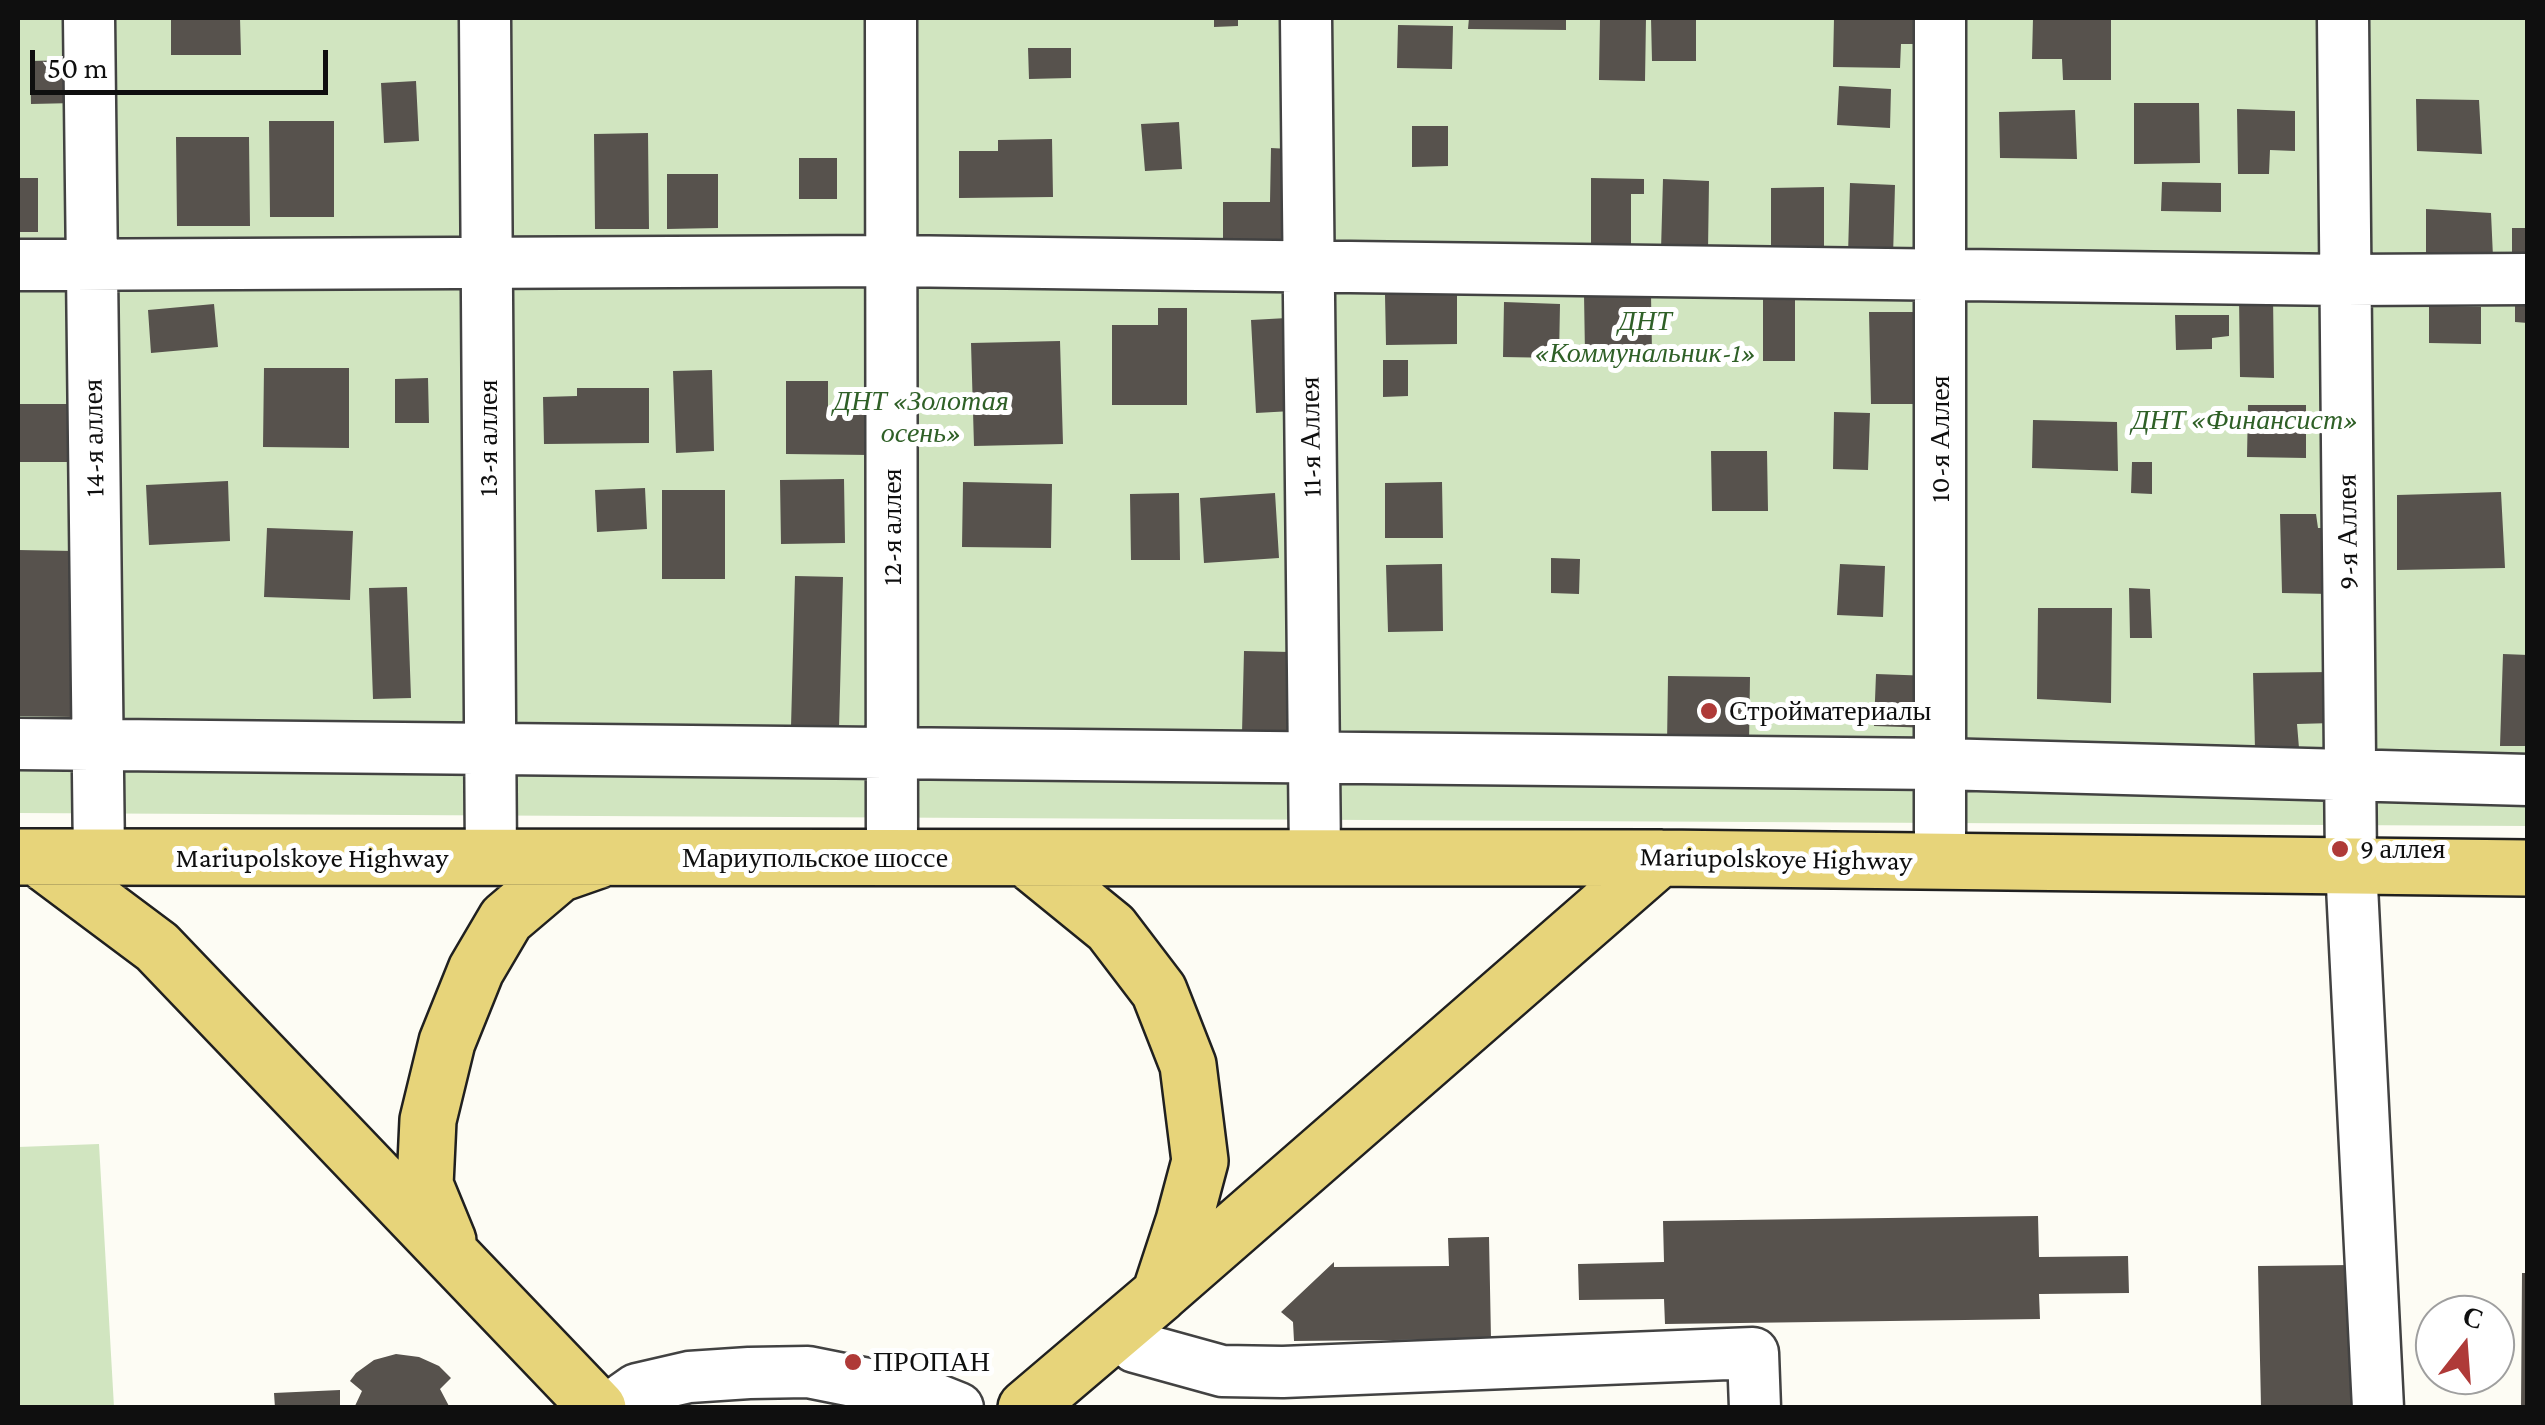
<!DOCTYPE html>
<html>
<head>
<meta charset="utf-8">
<style>
	body { margin:0 }
	#map { position:relative; width:2545px; height:1425px; overflow:hidden; background:#fdfcf4; font-family:"Crimson Pro",serif }
	canvas { display:block }
	.frame { position:absolute; inset:0; border:20px solid #0f0f0f; pointer-events:none }
	.north { position:absolute; left:2415px; top:1295px; width:100px; height:100px; box-sizing:border-box; background:#fff; border:2px solid #9f9f9f; border-radius:50%; rotate:17deg; font-size:28px; font-weight:700; line-height:40px; text-align:center; color:#0f0f0f }
	.north::after { content:''; display:block; margin:auto; width:35px; height:45px; background:#af3a38; clip-path:polygon(50% 0,100% 100%,50% 72%,0 100%) }
	.scale { position:absolute; left:30px; top:50px; width:298px; height:45px; box-sizing:border-box; border:5px solid #0f0f0f; border-top:0; padding-left:12px; font-size:30px; line-height:35px; white-space:nowrap; color:#0f0f0f; -webkit-text-stroke:8px #fff; paint-order:stroke }
</style>
</head>
<body>
<div id="map">
<canvas width="2545" height="1425"></canvas>
<div class="frame"></div>
<div class="north">С</div>
<div class="scale">50 m</div>
</div>
<script>
const ctx = document.querySelector('canvas').getContext('2d');
ctx.lineJoin = 'round';
function paint(path, color) {
  ctx.fillStyle = color;
  ctx.fill(path, 'evenodd');
}
function shape(rows) {
  const path = new Path2D();
  for (const r of rows) {
    path.moveTo(r[0], r[1]);
    for (let i = 2; i < r.length; i += 2) path.lineTo(r[i], r[i + 1]);
  }
  return path;
}
function trace(path, color, width, dash) {
  ctx.strokeStyle = color;
  ctx.lineWidth = width;
  ctx.lineCap = dash ? 'butt' : 'round';
  ctx.setLineDash(dash || []);
  ctx.stroke(path);
}
function write(font, color, halo, rows, align = 'center') {
  ctx.font = font + ' "Crimson Pro",serif';
  ctx.lineWidth = 10;
  ctx.setLineDash([]);
  ctx.textBaseline = 'middle';
  ctx.strokeStyle = halo;
  ctx.fillStyle = color;
  for (const [text, x, y, turn = 0] of rows) {
    ctx.save();
    ctx.translate(x, y);
    ctx.rotate((+turn || 0) * Math.PI / 180);
    ctx.textAlign = isNaN(turn) ? turn : align;
    if (halo) ctx.strokeText(text, 0, 0);
    ctx.fillText(text, 0, 0);
    ctx.restore();
  }
}
paint(shape([
	[18,18,2527,18,2527,826,18,813],
	[99,1144,114,1407,18,1407,18,1147]
]), '#d1e5c0');
paint(shape([
	[171,18,240,18,241,55,171,55],
	[1214,18,1238,18,1238,26,1214,27],
	[1469,18,1566,18,1566,30,1468,29],
	[1600,18,1646,18,1645,81,1599,80],
	[1651,18,1696,18,1696,61,1652,61],
	[1834,18,1918,18,1917,44,1901,44,1900,68,1833,67],
	[2033,18,2111,18,2111,80,2063,80,2062,59,2032,59],
	[1398,25,1453,26,1452,69,1397,68],
	[1028,48,1071,48,1071,78,1029,79],
	[74,60,75,103,31,104,30,61],
	[416,81,419,141,384,143,381,83],
	[1839,86,1891,89,1890,128,1837,125],
	[2416,99,2479,100,2482,154,2417,151],
	[2134,103,2199,103,2200,163,2134,164],
	[2237,109,2295,111,2295,151,2270,150,2269,174,2238,174],
	[2075,110,2077,159,2000,158,1999,112],
	[269,121,334,121,334,217,270,217],
	[1179,122,1182,169,1145,171,1141,124],
	[1412,126,1448,126,1448,166,1412,167],
	[648,133,649,229,595,229,594,134],
	[176,137,249,137,250,226,177,226],
	[1052,139,1053,197,959,198,959,151,998,151,998,140],
	[1271,148,1290,149,1289,253,1223,253,1223,202,1270,202],
	[799,158,837,158,837,199,799,199],
	[667,174,718,174,718,228,667,229],
	[18,178,38,178,38,232,18,232],
	[1591,178,1644,179,1644,194,1631,194,1631,245,1591,245],
	[1663,179,1709,181,1708,251,1661,250],
	[2162,182,2221,183,2221,212,2161,211],
	[1850,183,1895,185,1893,257,1848,255],
	[1824,187,1824,256,1771,257,1771,188],
	[2426,209,2491,213,2493,257,2426,254],
	[2512,228,2528,228,2528,263,2512,264],
	[2515,291,2528,291,2528,323,2515,322],
	[1763,293,1795,293,1795,361,1763,361],
	[1457,294,1457,344,1386,345,1385,295],
	[1584,294,1651,294,1652,354,1585,354],
	[2273,295,2274,378,2240,377,2239,296],
	[1504,302,1560,304,1559,358,1503,357],
	[214,304,218,347,151,353,148,310],
	[2429,306,2481,307,2481,344,2429,343],
	[1158,308,1187,308,1187,405,1112,405,1112,325,1158,325],
	[1869,312,1931,312,1932,404,1871,404],
	[2175,315,2229,315,2229,336,2212,338,2212,349,2176,350],
	[1287,318,1292,411,1256,413,1251,320],
	[1060,341,1063,444,974,446,971,343],
	[1383,360,1408,360,1408,396,1383,397],
	[264,368,349,368,349,448,263,447],
	[712,370,714,451,676,453,673,371],
	[428,378,429,423,395,423,395,379],
	[786,381,828,381,828,413,870,413,870,455,786,454],
	[577,388,649,388,649,443,544,444,543,397,577,396],
	[18,404,72,404,72,462,18,462],
	[2248,405,2306,405,2306,458,2247,457],
	[1834,412,1870,413,1868,470,1833,469],
	[2033,420,2117,422,2118,471,2032,468],
	[1711,451,1767,451,1768,511,1712,511],
	[2132,462,2152,462,2152,494,2131,493],
	[844,479,845,543,781,544,780,480],
	[228,481,230,541,149,545,146,485],
	[963,482,1052,484,1051,548,962,547],
	[1442,482,1443,538,1385,538,1385,483],
	[645,488,647,529,597,532,595,490],
	[662,490,725,490,725,579,662,579],
	[2501,492,2505,568,2397,570,2397,495],
	[1179,493,1180,560,1131,560,1130,494],
	[1275,493,1279,558,1204,563,1200,498],
	[2280,514,2316,514,2318,528,2340,528,2330,594,2282,593],
	[267,528,353,531,350,600,264,597],
	[18,550,74,551,72,717,18,716],
	[1551,558,1580,559,1579,594,1551,593],
	[1442,564,1443,631,1388,632,1386,565],
	[1840,564,1885,566,1883,617,1837,615],
	[795,576,843,577,839,729,791,727],
	[407,587,411,698,373,699,369,588],
	[2129,588,2150,589,2152,638,2130,638],
	[2038,608,2112,608,2111,703,2037,699],
	[1244,651,1291,652,1289,734,1242,733],
	[2503,654,2528,655,2528,746,2500,746],
	[2331,672,2333,723,2297,724,2299,748,2255,749,2253,673],
	[1876,674,1932,676,1931,728,1874,726],
	[1668,676,1750,677,1749,745,1667,745],
	[2038,1216,2039,1257,2128,1256,2129,1293,2039,1294,2040,1319,1665,1324,1664,1299,1579,1300,1578,1264,1664,1262,1663,1221],
	[1489,1237,1491,1339,1294,1341,1293,1322,1281,1312,1334,1262,1334,1267,1449,1266,1448,1238],
	[2353,1265,2356,1408,2261,1407,2258,1266],
	[2522,1273,2528,1273,2528,1408,2521,1408],
	[396,1354,419,1357,439,1366,451,1378,440,1389,450,1408,354,1408,362,1391,350,1381,356,1373,374,1360],
	[340,1390,340,1408,275,1408,274,1393]
]), '#57524d');
const minor = shape([
	[89,18,99,858],
	[485,18,491,858],
	[891,18,892,857],
	[1306,18,1315,857],
	[1940,18,1940,861],
	[2343,18,2351,866,2378,1408],
	[18,265,891,261,2345,280,2528,279],
	[18,744,1940,764,2528,780],
	[1119,1327,1135,1347,1222,1371,1283,1372,1753,1353,1755,1408],
	[610,1408,637,1389,689,1377,749,1373,808,1372,928,1396,958,1408]
]);
const major = shape([
	[18,857,1660,858,2528,868],
	[38,858,157,947,598,1408],
	[1025,858,1111,928,1159,991,1188,1065,1200,1161,1184,1221,1160,1294,1026,1408],
	[448,1241,425,1185,428,1120,447,1042,476,970,506,919,559,874,599,860],
	[1162,1292,1660,858]
]);
trace(minor, '#424242', 55);
trace(major, '#202020', 60);
trace(minor, '#fff', 50);
trace(major, '#e7d47a', 55);
for (const [x, y, r, color] of [
	[1709,711,10,"#af3a38"],
	[2340,849,10,"#af3a38"],
	[853,1362,10,"#af3a38"]
]) {
  const dot = new Path2D();
  dot.arc(x, y, r, 0, 2 * Math.PI);
  ctx.fillStyle = color;
  ctx.fill(dot);
  trace(dot, '#fff', 4);
}
write('italic 28px', '#2f6027', '#fff', [
	["ДНТ",1645,321],
	["«Коммунальник-1»",1645,353],
	["ДНТ «Золотая",921,401],
	["осень»",921,433],
	["ДНТ «Финансист»",2245,420]
]);
write('28px', '#0f0f0f', '#fff', [
	["11-я Аллея",1311,437,-91],
	["14-я аллея",94,438,-91],
	["13-я аллея",488,438,-90],
	["10-я Аллея",1940,439,-90],
	["12-я аллея",892,527,-90],
	["9-я Аллея",2348,532,-91],
	["Mariupolskoye Highway",312,858],
	["Мариупольское шоссе",815,858],
	["Mariupolskoye Highway",1776,859,1]
]);
write('28px', '#0f0f0f', '#fff', [
	["Стройматериалы",1729,711],
	["9 аллея",2360,849],
	["ПРОПАН",873,1362]
], 'left');
</script>
</body>
</html>
